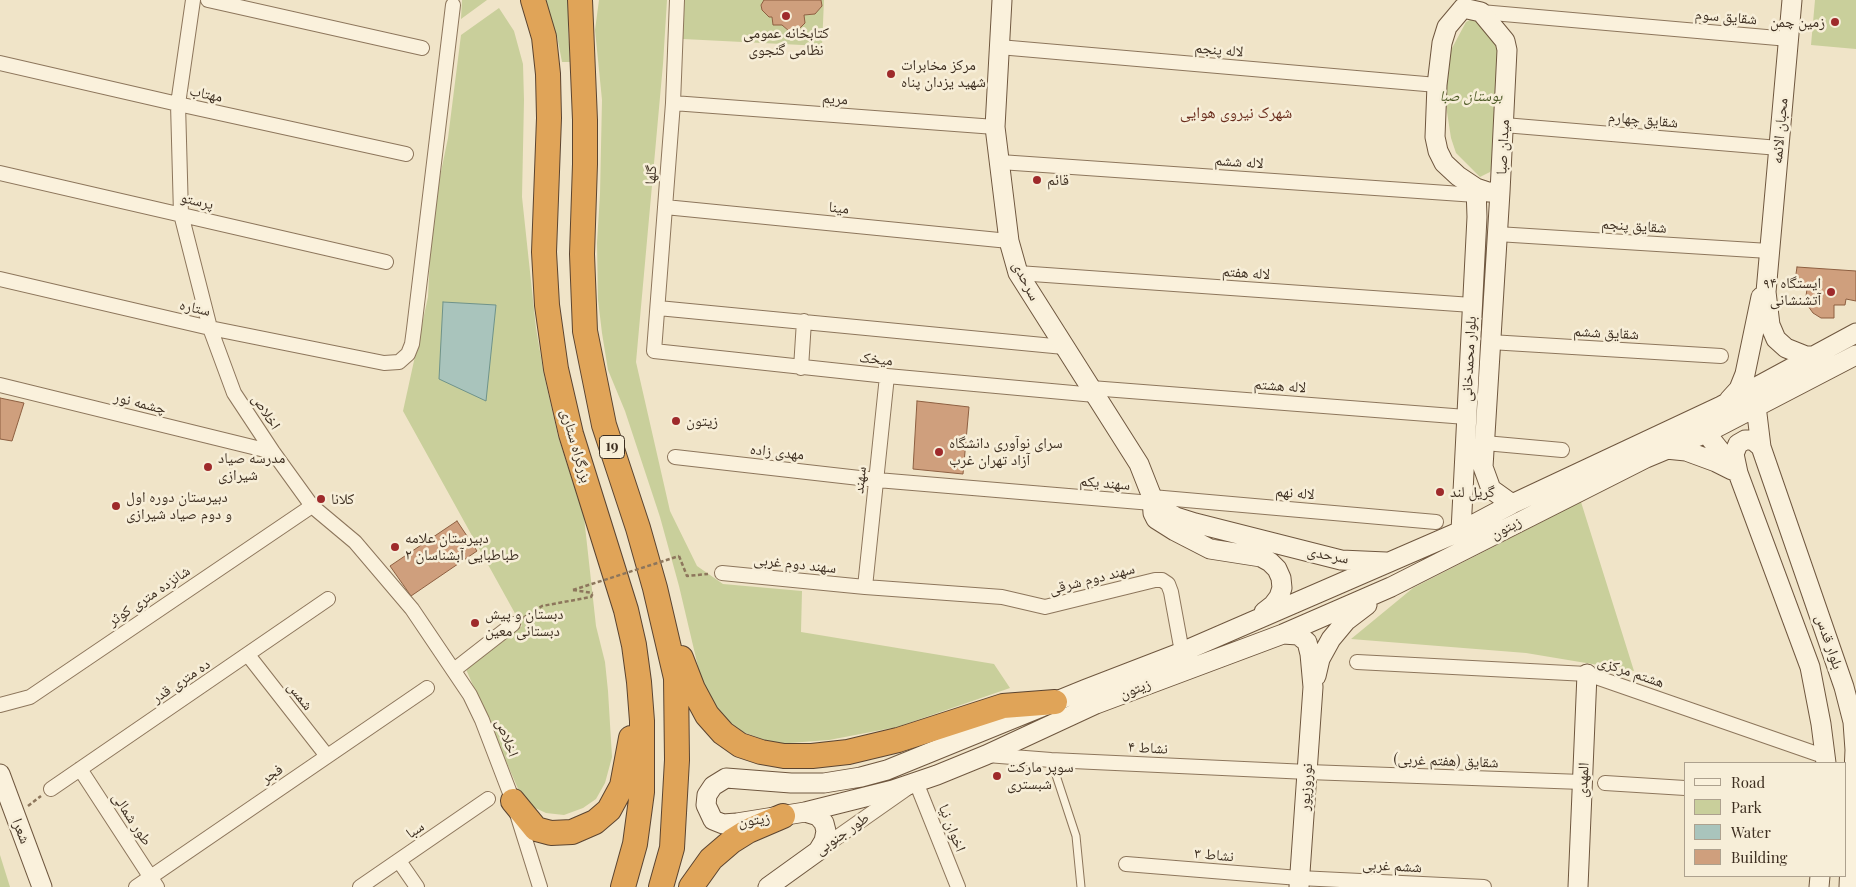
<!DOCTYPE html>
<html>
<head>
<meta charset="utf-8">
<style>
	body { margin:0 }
	#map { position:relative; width:1856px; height:887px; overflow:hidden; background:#f0e4c8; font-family:"Playfair Display",serif }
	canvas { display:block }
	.legend { position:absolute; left:1684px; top:762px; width:162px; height:115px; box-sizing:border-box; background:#f7eed8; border:1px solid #ada18e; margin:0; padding:6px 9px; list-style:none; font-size:15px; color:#3d2e20 }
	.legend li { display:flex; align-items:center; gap:10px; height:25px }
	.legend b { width:25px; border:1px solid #ada18e }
</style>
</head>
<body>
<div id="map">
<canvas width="1856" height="887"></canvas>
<ul class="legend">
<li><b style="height:6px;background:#faf1dc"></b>Road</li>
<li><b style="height:14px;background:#c9cf9b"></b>Park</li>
<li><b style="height:14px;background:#a9c4bc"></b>Water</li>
<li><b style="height:14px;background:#cf9f7d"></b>Building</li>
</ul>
</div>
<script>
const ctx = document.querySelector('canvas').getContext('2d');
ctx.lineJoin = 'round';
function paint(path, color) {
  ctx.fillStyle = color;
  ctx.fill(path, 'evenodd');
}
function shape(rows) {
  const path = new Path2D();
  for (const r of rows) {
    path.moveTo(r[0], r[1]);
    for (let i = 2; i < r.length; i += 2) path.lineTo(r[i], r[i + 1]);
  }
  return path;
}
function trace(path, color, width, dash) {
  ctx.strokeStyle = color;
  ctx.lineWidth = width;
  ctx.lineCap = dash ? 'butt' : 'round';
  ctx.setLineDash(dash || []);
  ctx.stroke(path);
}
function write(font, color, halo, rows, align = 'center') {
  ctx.font = font + ' "Playfair Display","Noto Naskh Arabic",serif';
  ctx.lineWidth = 5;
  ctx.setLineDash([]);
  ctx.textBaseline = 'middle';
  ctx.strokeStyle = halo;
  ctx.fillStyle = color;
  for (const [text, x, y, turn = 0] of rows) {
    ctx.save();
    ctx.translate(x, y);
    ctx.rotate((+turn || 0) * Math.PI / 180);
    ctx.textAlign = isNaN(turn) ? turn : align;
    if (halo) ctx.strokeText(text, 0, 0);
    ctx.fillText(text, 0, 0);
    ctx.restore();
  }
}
paint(shape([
	[462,0,487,0,461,19],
	[542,0,570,0,568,27,570,62,562,62,557,36],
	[599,0,667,0,663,64,636,362,670,511,697,566,723,584,802,591,801,632,994,664,1010,688,897,727,829,740,776,744,743,732,721,715,704,692,679,586,660,517,625,411,608,370,602,333,598,300,597,243,600,194,602,100,595,30],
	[684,0,764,0,761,5,762,10,769,17,772,17,773,25,782,25,789,31,798,30,805,23,804,15,815,14,822,6,821,0,824,0,822,46,683,39],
	[1815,0,1856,0,1856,49,1811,45],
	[499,8,514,31,523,64,524,100,522,197,536,328,544,375,558,436,584,517,596,626,605,662,608,691,612,757,605,783,596,799,583,808,564,815,546,813,531,806,519,791,465,667,522,626,403,411,428,297,432,215,448,138,461,35],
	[1473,18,1489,34,1501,53,1493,165,1490,172,1480,177,1456,153,1451,138,1445,99,1451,50,1466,22],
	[1581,502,1634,671,1526,653,1351,639,1413,588],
	[0,855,10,887,0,887]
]), '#c9cf9b');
const water = shape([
	[443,302,496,305,486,401,439,379,443,302]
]);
paint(water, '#a9c4bc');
trace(water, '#6f938a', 1);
const building = shape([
	[764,0,821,0,822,6,815,14,804,15,805,23,798,30,789,31,782,25,773,25,772,17,769,17,762,10,761,5,764,0],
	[1797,267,1856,271,1856,301,1846,299,1845,305,1834,305,1834,318,1821,318,1813,313,1808,306,1806,296,1807,289,1794,288,1797,267],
	[0,398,24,403,12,441,0,439,0,398],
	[917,401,969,407,963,474,913,469,917,401],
	[457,521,477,551,411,596,390,566,457,521]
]);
paint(building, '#cf9f7d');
trace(building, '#8d5f41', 1);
const lane = shape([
	[1051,760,1076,836,1081,887]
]);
const street = shape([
	[193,0,178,104,181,214,210,328,234,393,273,452,312,506,355,542,412,609,470,695,482,720,513,801,540,887],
	[208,0,422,48],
	[677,0,673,103,654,351,887,376,1095,395],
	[1481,12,1789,39],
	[999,47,1437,85],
	[0,63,178,104,406,154],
	[673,103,995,127],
	[1504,125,1779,148],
	[1000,162,1476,195],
	[0,173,386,262],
	[665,207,1009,241],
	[1497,234,1769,251],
	[1018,273,1472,305],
	[0,279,210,328,384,363,399,362,408,354,412,344,414,329,453,5],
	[658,308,1064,347],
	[1490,342,1721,356],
	[801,368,804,321],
	[0,385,273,452],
	[1091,388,1466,417],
	[1485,443,1562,450],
	[675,457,877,480,1152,503],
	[1152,497,1436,522],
	[722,573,865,587,1002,597,1045,607,1155,580,1162,580,1168,584,1171,592,1182,652],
	[865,587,887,376],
	[248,655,327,756],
	[1357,662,1587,674,1826,757],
	[454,670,513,624],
	[0,705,30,697,312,506],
	[987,755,1051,760,1308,772,1582,782],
	[80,769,157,887],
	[1605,783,1685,788],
	[51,789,328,599],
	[819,850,916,782,958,887],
	[399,861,417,887],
	[1126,864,1299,878,1484,887],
	[136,887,427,688],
	[360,887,488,799]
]);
const secondary = shape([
	[1002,0,995,127,1009,241,1018,273,1139,464,1152,497,1153,513,1156,519,1175,531,1210,549,1261,557,1270,562,1277,569,1281,578,1282,588,1279,597,1273,605,1264,612],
	[1792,0,1766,292,1770,325,1776,339,1786,348,1806,356,1813,356],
	[1463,8,1481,12,1505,41,1507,50,1500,192,1488,192,1476,188,1458,176,1444,163,1438,151,1435,137,1437,85,1442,43,1447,27,1463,8],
	[1500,192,1483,467,1491,489,1512,504],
	[1856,333,1721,406,1512,504,1461,531,1182,652,1086,689,887,770,861,777,824,783,791,783,726,778,713,786,707,795,706,805,713,820,723,824,737,823,805,812,893,790,937,775,986,755,1096,704,1283,634,1391,587,1646,458,1706,433,1856,355],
	[1729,400,1739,389,1745,374,1761,297],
	[1756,406,1761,447,1844,687,1853,722,1855,750,1849,887],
	[1701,421,1706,433,1738,473,1810,667,1821,724,1826,763],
	[1666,449,1686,451,1716,462,1732,470],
	[1738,473,1734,454,1738,444,1745,440,1750,440,1754,441,1761,447],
	[1155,505,1176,517,1195,523,1341,560,1386,562],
	[1461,531,1477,217,1476,188],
	[1283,634,1298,635,1307,642,1310,654,1313,687,1299,887],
	[1316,676,1320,659,1331,639,1346,621,1367,605],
	[0,774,42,887],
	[768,887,818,851,824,841,826,831,824,823,818,816,805,812],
	[1578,887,1587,674],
	[1819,887,1820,876]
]);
const highway = shape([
	[533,0,544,37,548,74,549,118,544,252,547,305,556,369,571,434,626,610,634,645,639,682,642,721,642,792,635,844,623,887],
	[580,0,585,120,585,164,582,254,585,331,604,425,638,528,655,588,676,678,677,760,672,848,661,887],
	[681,658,693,689,707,715,723,733,740,745,761,752,784,756,812,756,848,752,898,740,1003,706,1055,702],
	[513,801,536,829,551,833,572,832,595,822,609,810,622,786,631,738],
	[691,887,711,859,732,841,748,831,783,816]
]);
trace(lane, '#8d765c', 9);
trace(street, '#8d765c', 16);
trace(secondary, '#6f573f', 21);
trace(highway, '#5b4430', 26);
trace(shape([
	[679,556,687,576,708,574],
	[573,590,593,593],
	[523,618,542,606,591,597,593,593],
	[28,806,41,796]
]), '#8d765c', 2.5, [4, 2.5]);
trace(lane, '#faf1dc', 7);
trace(street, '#faf1dc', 14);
trace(secondary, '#faf1dc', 19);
trace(highway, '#e0a458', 24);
trace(shape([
	[573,590,679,556]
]), '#8d765c', 2.5, [4, 2.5]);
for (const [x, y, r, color] of [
	[786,16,5,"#9e2a2b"],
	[1835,22,5,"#9e2a2b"],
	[891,74,5,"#9e2a2b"],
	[1037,180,5,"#9e2a2b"],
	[1831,292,5,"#9e2a2b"],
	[676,421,5,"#9e2a2b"],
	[939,452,5,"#9e2a2b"],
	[208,467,5,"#9e2a2b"],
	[1440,492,5,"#9e2a2b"],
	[321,499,5,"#9e2a2b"],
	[116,506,5,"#9e2a2b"],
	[395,547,5,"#9e2a2b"],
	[475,623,5,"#9e2a2b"],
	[997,776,5,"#9e2a2b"]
]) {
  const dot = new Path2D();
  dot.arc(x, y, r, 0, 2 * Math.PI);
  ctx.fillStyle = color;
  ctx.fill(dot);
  trace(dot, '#f7eed8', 2);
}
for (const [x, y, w] of [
	[612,447,25]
]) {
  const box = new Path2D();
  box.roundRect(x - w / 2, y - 11.5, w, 23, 4);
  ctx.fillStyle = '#f7eed8';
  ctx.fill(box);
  trace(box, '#3d2e20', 1);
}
write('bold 14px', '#3d2e20', null, [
	["19",612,447]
]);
write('15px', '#3d2e20', '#f7eed8', [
	["شقایق سوم",1726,17,5],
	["لاله پنجم",1219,50,5],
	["مهتاب",206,94,12],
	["مریم",835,99,4],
	["شقایق چهارم",1643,120,5],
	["محبان الائمه",1780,131,-85],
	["میدان صبا",1503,147,-87],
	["لاله ششم",1239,162,4],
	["گلها",651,175,-86],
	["پرستو",197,201,13],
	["مینا",839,208,6],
	["شقایق پنجم",1634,226,4],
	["لاله هفتم",1246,273,4],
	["سرحدی",1026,281,63],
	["ستاره",195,308,13],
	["شقایق ششم",1606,333,3],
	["میخک",876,359,6],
	["بلوار محمدخانی",1469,359,-87],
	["لاله هشتم",1280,386,4],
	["چشمه نور",140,403,14],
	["اخلاص",266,412,57],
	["بزرگراه ستاری",576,446,74],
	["مهدی زاده",777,452,6],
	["سهند",860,480,-84],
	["سهند يكم",1105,483,5],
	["لاله نهم",1295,493,5],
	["زیتون",1506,528,-27],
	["سرحدی",1328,555,11],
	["سهند دوم غربی",795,564,6],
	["سهند دوم شرقی",1092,579,-14],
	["شانزده متری کوثر",149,596,-34],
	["بلوار قدس",1829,642,71],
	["هشتم مرکزی",1631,672,19],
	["ده متری قدر",181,681,-34],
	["زیتون",1135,689,-21],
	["شمس",300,696,52],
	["اخلاص",507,738,69],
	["نشاط ۴",1148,748,3],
	["شقایق (هفتم غربی)",1446,761,2],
	["فجر",272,774,-34],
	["المهدی",1583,780,-87],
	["نوروزپور",1306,787,-86],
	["طور شمالی",132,819,57],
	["زیتون",754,820,-8],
	["اخوان نیا",952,828,68],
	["سبا",415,830,-34],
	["شعرا",21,831,69],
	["طور جنوبی",842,834,-35],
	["نشاط ۳",1214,855,5],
	["ششم غربی",1392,866,3]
]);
write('15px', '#3d2e20', '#f7eed8', [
	["زمین چمن",1825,22,"right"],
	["کتابخانه عمومی",786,33,"center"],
	["نظامی گنجوی",786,50,"center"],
	["مرکز مخابرات",901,65],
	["شهید یزدان پناه",901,82],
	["قائم",1047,180],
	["ایستگاه ۹۴",1821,283,"right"],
	["آتشنشانی",1821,300,"right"],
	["زیتون",686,421],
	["سرای نوآوری دانشگاه",949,443],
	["آزاد تهران غرب",949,460],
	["مدرسه صیاد",218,458],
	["شیرازی",218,475],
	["گریل لند",1450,492],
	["دبیرستان دوره اول‌",126,497],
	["و دوم صیاد شیرازی",126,514],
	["کلانا",331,499],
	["دبیرستان علامه",405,538],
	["طباطبایی آبشناسان ۲",405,555],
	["دبستان و پیش",485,614],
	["دبستانی معین",485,631],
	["سوپر مارکت",1007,767],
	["شبستری",1007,784]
], 'left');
write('italic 15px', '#4d5a26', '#f7eed8', [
	["بوستان صبا",1471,96]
]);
write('16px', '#6b2e1e', '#f7eed8', [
	["شهرک نیروی هوایی",1236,113]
]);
</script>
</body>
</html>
